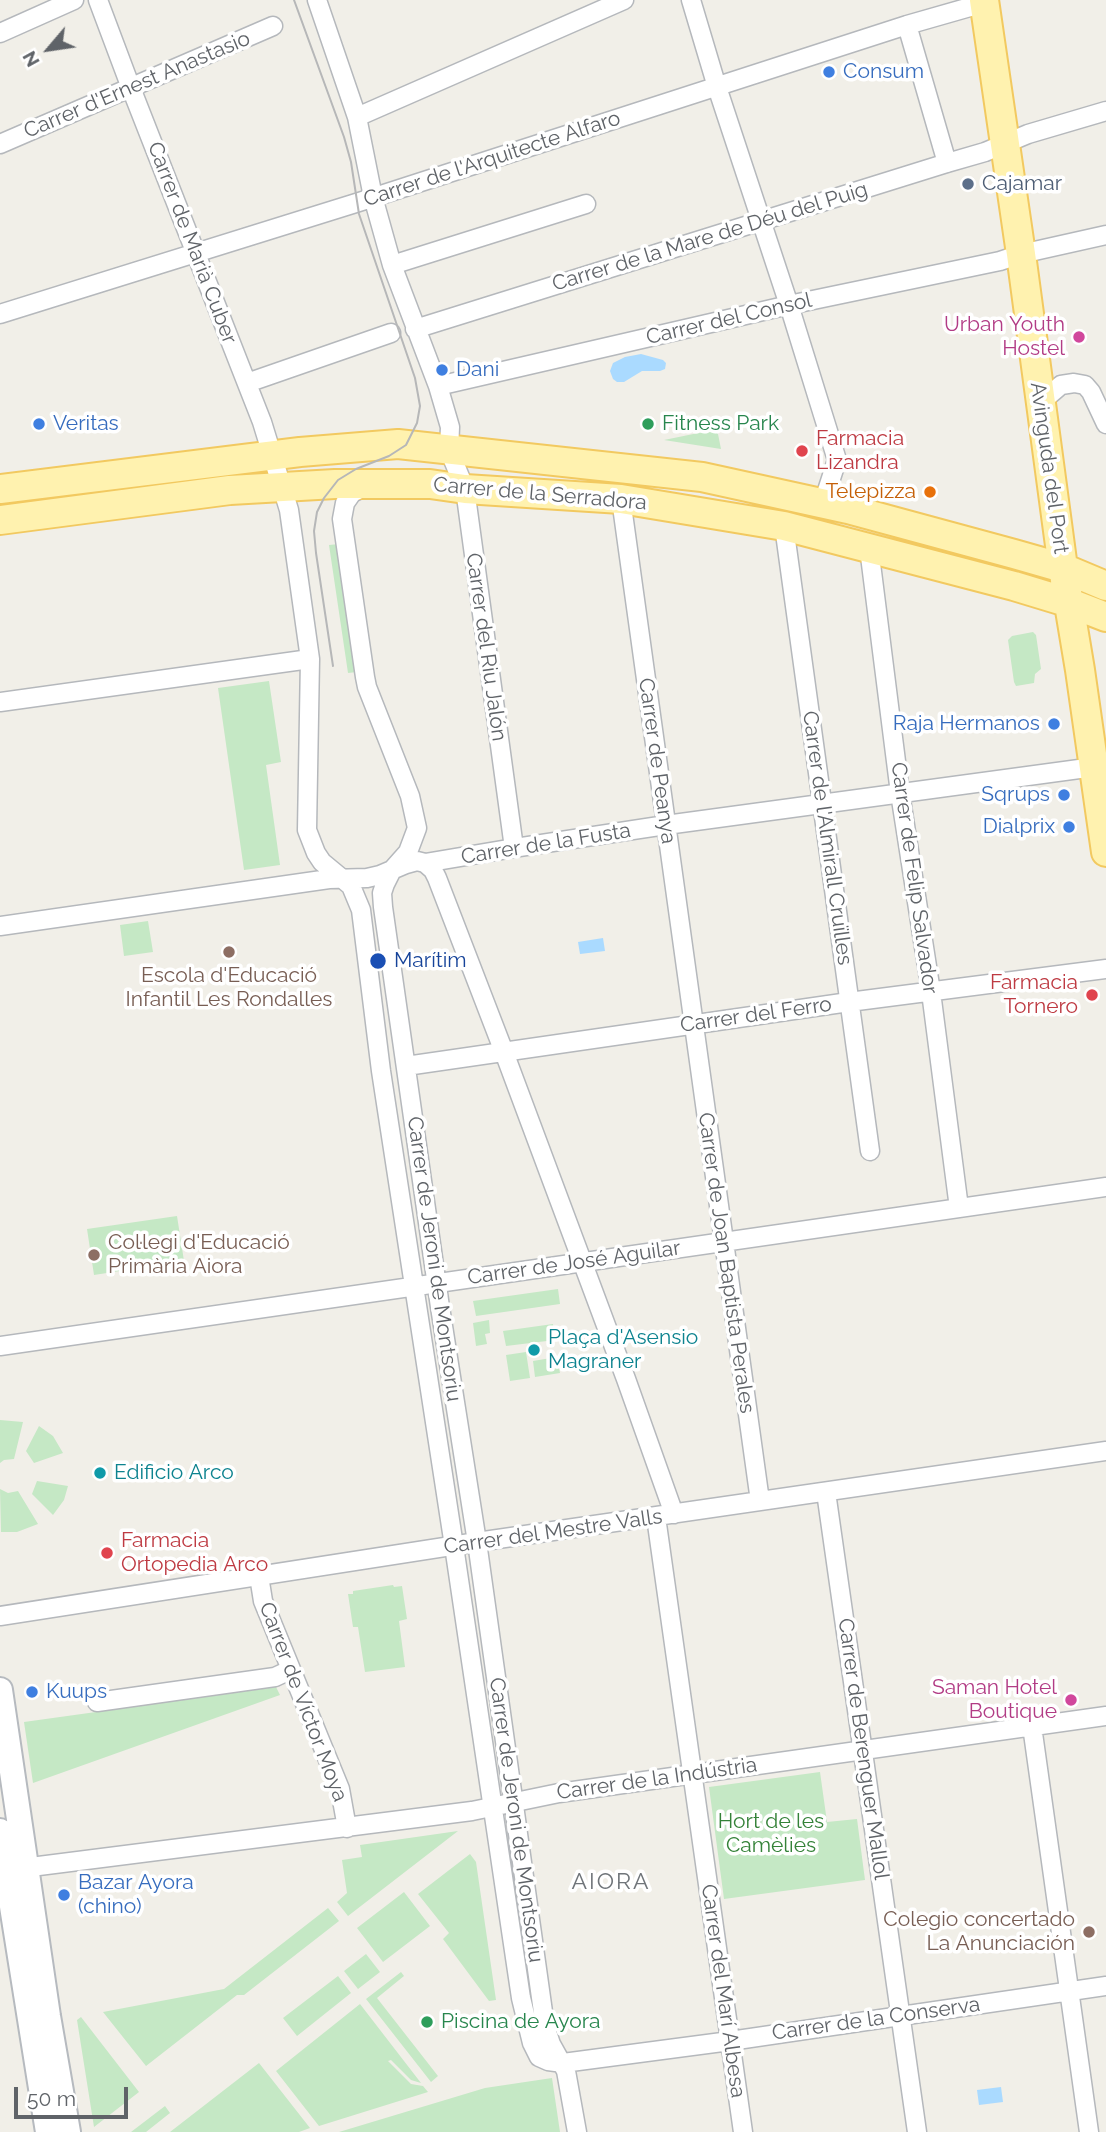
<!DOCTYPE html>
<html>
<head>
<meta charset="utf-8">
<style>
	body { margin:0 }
	#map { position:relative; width:1106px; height:2132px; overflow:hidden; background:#f1efe8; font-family:Raleway,sans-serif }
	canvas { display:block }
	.north { position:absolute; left:14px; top:14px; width:70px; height:70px; -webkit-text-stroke:5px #fff; paint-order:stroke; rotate:241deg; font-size:19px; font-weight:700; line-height:28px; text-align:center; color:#5f6368 }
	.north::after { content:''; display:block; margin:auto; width:24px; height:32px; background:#5f6368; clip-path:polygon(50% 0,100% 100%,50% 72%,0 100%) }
	.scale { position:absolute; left:14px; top:2087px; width:114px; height:32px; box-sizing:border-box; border:4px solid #5f6368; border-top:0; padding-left:9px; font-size:21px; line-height:24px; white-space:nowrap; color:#5f6368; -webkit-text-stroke:5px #fff; paint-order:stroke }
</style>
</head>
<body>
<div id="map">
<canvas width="1106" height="2132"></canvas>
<div class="north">N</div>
<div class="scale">50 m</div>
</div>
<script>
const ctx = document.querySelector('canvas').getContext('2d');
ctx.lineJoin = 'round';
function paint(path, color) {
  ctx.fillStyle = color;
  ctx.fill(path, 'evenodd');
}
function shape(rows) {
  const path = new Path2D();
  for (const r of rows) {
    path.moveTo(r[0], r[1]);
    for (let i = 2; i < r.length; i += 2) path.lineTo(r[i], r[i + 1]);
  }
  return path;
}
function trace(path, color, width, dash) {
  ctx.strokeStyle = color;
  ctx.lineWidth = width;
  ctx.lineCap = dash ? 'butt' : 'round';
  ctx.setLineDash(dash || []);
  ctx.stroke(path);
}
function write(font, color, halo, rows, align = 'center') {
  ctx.font = font + ' Raleway,sans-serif';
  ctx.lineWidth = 7;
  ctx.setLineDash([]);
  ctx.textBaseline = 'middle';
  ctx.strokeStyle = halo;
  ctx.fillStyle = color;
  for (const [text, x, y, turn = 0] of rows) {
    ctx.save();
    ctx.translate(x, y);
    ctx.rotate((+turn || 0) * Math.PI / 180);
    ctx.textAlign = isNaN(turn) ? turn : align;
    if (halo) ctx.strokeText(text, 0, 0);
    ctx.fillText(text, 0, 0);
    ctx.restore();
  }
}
paint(shape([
	[713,430,718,434,721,449,664,440],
	[339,544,357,672,348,673,329,545],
	[1033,632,1036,635,1041,669,1035,674,1034,683,1016,686,1014,682,1008,640,1012,636],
	[269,681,281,762,266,765,280,865,244,870,218,688],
	[148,921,153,952,124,956,120,925],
	[177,1216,184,1261,94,1275,87,1229],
	[558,1289,560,1304,476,1316,473,1301],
	[489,1320,490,1333,485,1334,487,1344,476,1346,473,1323],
	[553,1324,555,1340,506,1346,503,1331],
	[526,1352,530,1378,510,1381,506,1355],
	[557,1357,560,1373,535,1377,533,1361],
	[0,1420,23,1422,14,1459,4,1460,0,1463],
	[39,1426,53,1436,63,1453,34,1463,26,1451],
	[37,1481,68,1486,64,1500,53,1515,32,1494],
	[0,1489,8,1493,18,1491,38,1524,17,1532,1,1532],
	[393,1585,394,1587,402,1586,407,1619,399,1621,405,1667,365,1672,358,1627,353,1627,348,1594,353,1594,353,1591],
	[276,1687,280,1695,33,1783,24,1722],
	[820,1772,827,1822,857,1819,865,1880,724,1899,709,1787],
	[458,1831,348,1916,337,1902,347,1893,342,1860,362,1857,360,1845],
	[470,1854,476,1862,496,2000,489,2001,443,1939,449,1933,418,1894],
	[404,1892,430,1926,383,1962,357,1928],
	[328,1908,339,1921,244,1995,237,1995,146,2066,103,2012,224,1989],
	[366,1954,380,1972,358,1989,344,1971],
	[401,1972,404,1976,377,1998,438,2076,431,2082,366,1999],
	[338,1976,351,1993,297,2036,283,2018],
	[360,2004,421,2083,411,2080,391,2060,388,2061,411,2084,423,2086,428,2092,319,2126,276,2071],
	[81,2017,139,2092,94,2127,77,2020],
	[259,2063,310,2128,299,2132,170,2132],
	[552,2078,560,2132,339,2132,485,2088],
	[165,2106,170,2113,146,2132,131,2132]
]), '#c5e8c5');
paint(shape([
	[641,354,663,360,666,363,665,369,660,371,642,371,624,382,617,382,613,379,610,371,613,363,625,357],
	[603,938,605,951,580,954,578,942],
	[1001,2087,1003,2102,979,2105,977,2090]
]), '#aadaff');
const street = shape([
	[98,0,131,88,262,422,289,510,310,659,307,830,316,853,322,862,351,886,361,910,381,1071,454,1546,521,1998,532,2043,539,2057,548,2061,563,2063,730,2041,1106,1986],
	[317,0,357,117,373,197,392,265,438,386,450,427,449,450,465,489,514,848],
	[691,0,717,87,789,305,837,460,823,503],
	[907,25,947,163],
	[0,33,74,0],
	[357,117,624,0],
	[0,144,273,26],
	[392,265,586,204],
	[0,314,356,203,907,25,984,3],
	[415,329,947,163,985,152,1028,134,1106,111],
	[247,383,391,333],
	[438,386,789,305,1000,261,1021,254,1106,235],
	[1040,403,1061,385,1074,383,1085,385,1091,392,1106,424],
	[366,486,352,493,345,503,342,519,365,677,367,687,410,796,417,828,408,852,392,870,385,884,382,893,383,907,440,1307,477,1542,545,2026,551,2044,566,2071,577,2132],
	[621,499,760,1501],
	[784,526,870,1151],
	[869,548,900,793,931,992,959,1208],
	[0,702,310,659],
	[425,863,433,870,437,878,504,1052,626,1379,674,1514],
	[0,926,329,879,367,878,380,875,406,864,417,861,425,863,514,848,666,825,1094,767],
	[406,1066,849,1002,1106,969],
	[0,1346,1106,1187],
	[826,1492,917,2132],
	[656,1517,743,2132],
	[259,1576,263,1601,340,1789,347,1828],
	[0,1616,477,1542,1106,1451],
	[97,1702,275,1677,290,1670],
	[1032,1726,1089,2132],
	[15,1869,472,1811,559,1793,1106,1716]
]);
const secondary = shape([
	[0,1690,48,2016,68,2132],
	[0,1831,48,2132]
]);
const primary = shape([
	[984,0,1021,254,1063,568,1080,670,1106,852],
	[0,489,300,452,398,444,702,477,848,509,1014,554,1063,568,1106,586],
	[0,520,230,490,335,484,430,484,465,489,621,499,784,526,1014,586,1070,603,1106,617]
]);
trace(street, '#b5b8bc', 21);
trace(secondary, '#b6babf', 28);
trace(primary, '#f2c960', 32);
trace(street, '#fff', 18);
trace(secondary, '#fff', 24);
trace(primary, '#fff2af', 28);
trace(shape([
	[294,0,344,137,351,162,359,214,415,378,420,406,417,423,406,445,389,456,356,469,338,480,324,498,317,512,314,531,316,553,333,666]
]), '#b6b7b8', 2);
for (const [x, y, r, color] of [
	[829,72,7,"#3f7fe0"],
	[968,184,7,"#5c6f8a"],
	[1079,337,7,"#d1479c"],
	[442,370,7,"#3f7fe0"],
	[39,424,7,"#3f7fe0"],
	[648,424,7,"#2e9e5b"],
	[802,451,7,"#e0444e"],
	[930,492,7,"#e8710a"],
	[1054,724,7,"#3f7fe0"],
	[1064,795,7,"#3f7fe0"],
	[1069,827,7,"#3f7fe0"],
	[229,952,7,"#8d6e63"],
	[378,961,9,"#1a4fb4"],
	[1092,995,7,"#e0444e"],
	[94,1255,7,"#8d6e63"],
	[534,1350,7,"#0f9aa8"],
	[100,1473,7,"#0f9aa8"],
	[107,1553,7,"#e0444e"],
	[32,1692,7,"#3f7fe0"],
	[1071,1700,7,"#d1479c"],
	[64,1895,7,"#3f7fe0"],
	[1089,1932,7,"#8d6e63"],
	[427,2022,7,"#2e9e5b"]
]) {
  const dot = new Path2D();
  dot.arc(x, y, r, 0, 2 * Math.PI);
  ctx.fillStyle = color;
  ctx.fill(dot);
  trace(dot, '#fff', 2.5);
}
write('21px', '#366cbe', '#fff', [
	["Consum",843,72],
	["Dani",456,370],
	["Veritas",53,424],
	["Raja Hermanos",1040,724,"right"],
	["Sqrups",1050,795,"right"],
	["Dialprix",1055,827,"right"],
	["Kuups",46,1692],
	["Bazar Ayora",78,1883],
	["(chino)",78,1907]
], 'left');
write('21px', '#5f6368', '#fff', [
	["Carrer d'Ernest Anastasio",137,85,-23],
	["Carrer de l'Arquitecte Alfaro",492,159,-18],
	["Carrer de la Mare de Déu del Puig",710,237,-17],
	["Carrer de Marià Cuber",192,243,69],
	["Carrer del Consol",729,319,-13],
	["Avinguda del Port",1049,468,82],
	["Carrer de la Serradora",540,494,5],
	["Carrer del Riu Jalón",486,647,82],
	["Carrer de Peanya",657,761,82],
	["Carrer de l'Almirall Cruïlles",827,838,82],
	["Carrer de la Fusta",546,844,-9],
	["Carrer de Felip Salvador",914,878,82],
	["Carrer del Ferro",756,1015,-8],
	["Carrer de Jeroni de Montsoriu",434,1259,82],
	["Carrer de José Aguilar",574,1263,-8],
	["Carrer de Joan Baptista Perales",726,1263,82],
	["Carrer del Mestre Valls",553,1532,-8],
	["Carrer de Víctor Moya",303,1702,69],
	["Carrer de Berenguer Mallol",863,1749,82],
	["Carrer de la Indústria",657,1779,-8],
	["Carrer de Jeroni de Montsoriu",516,1820,82],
	["Carrer del Marí Albesa",723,1991,82],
	["Carrer de la Conserva",876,2019,-8]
]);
write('21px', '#4e5e75', '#fff', [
	["Cajamar",982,184]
], 'left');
write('21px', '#b23c85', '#fff', [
	["Urban Youth",1065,325],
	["Hostel",1065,349],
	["Saman Hotel",1057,1688],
	["Boutique",1057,1712]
], 'right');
write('21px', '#27864d', '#fff', [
	["Fitness Park",662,424],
	["Piscina de Ayora",441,2022]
], 'left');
write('21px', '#be3a42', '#fff', [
	["Farmacia",816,439],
	["Lizandra",816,463],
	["Farmacia",1078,983,"right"],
	["Tornero",1078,1007,"right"],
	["Farmacia",121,1541],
	["Ortopedia Arco",121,1565]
], 'left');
write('21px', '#c56008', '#fff', [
	["Telepizza",916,492]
], 'right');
write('21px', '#164399', '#fff', [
	["Marítim",394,961]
], 'left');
write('21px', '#785e54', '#fff', [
	["Escola d'Educació",229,976],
	["Infantil Les Rondalles",229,1000],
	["Col·legi d'Educació",108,1243,"left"],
	["Primària Aiora",108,1267,"left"],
	["Colegio concertado",1075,1920,"right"],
	["La Anunciación",1075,1944,"right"]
]);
write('21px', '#0d838f', '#fff', [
	["Plaça d'Asensio",548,1338],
	["Magraner",548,1362],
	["Edificio Arco",114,1473]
], 'left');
write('21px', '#348238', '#fff', [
	["Hort de les",771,1822],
	["Camèlies",771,1846]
]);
ctx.letterSpacing = '2px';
write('23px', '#70757a', '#fff', [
	["AIORA",611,1882]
]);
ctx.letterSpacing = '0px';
</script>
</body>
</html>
